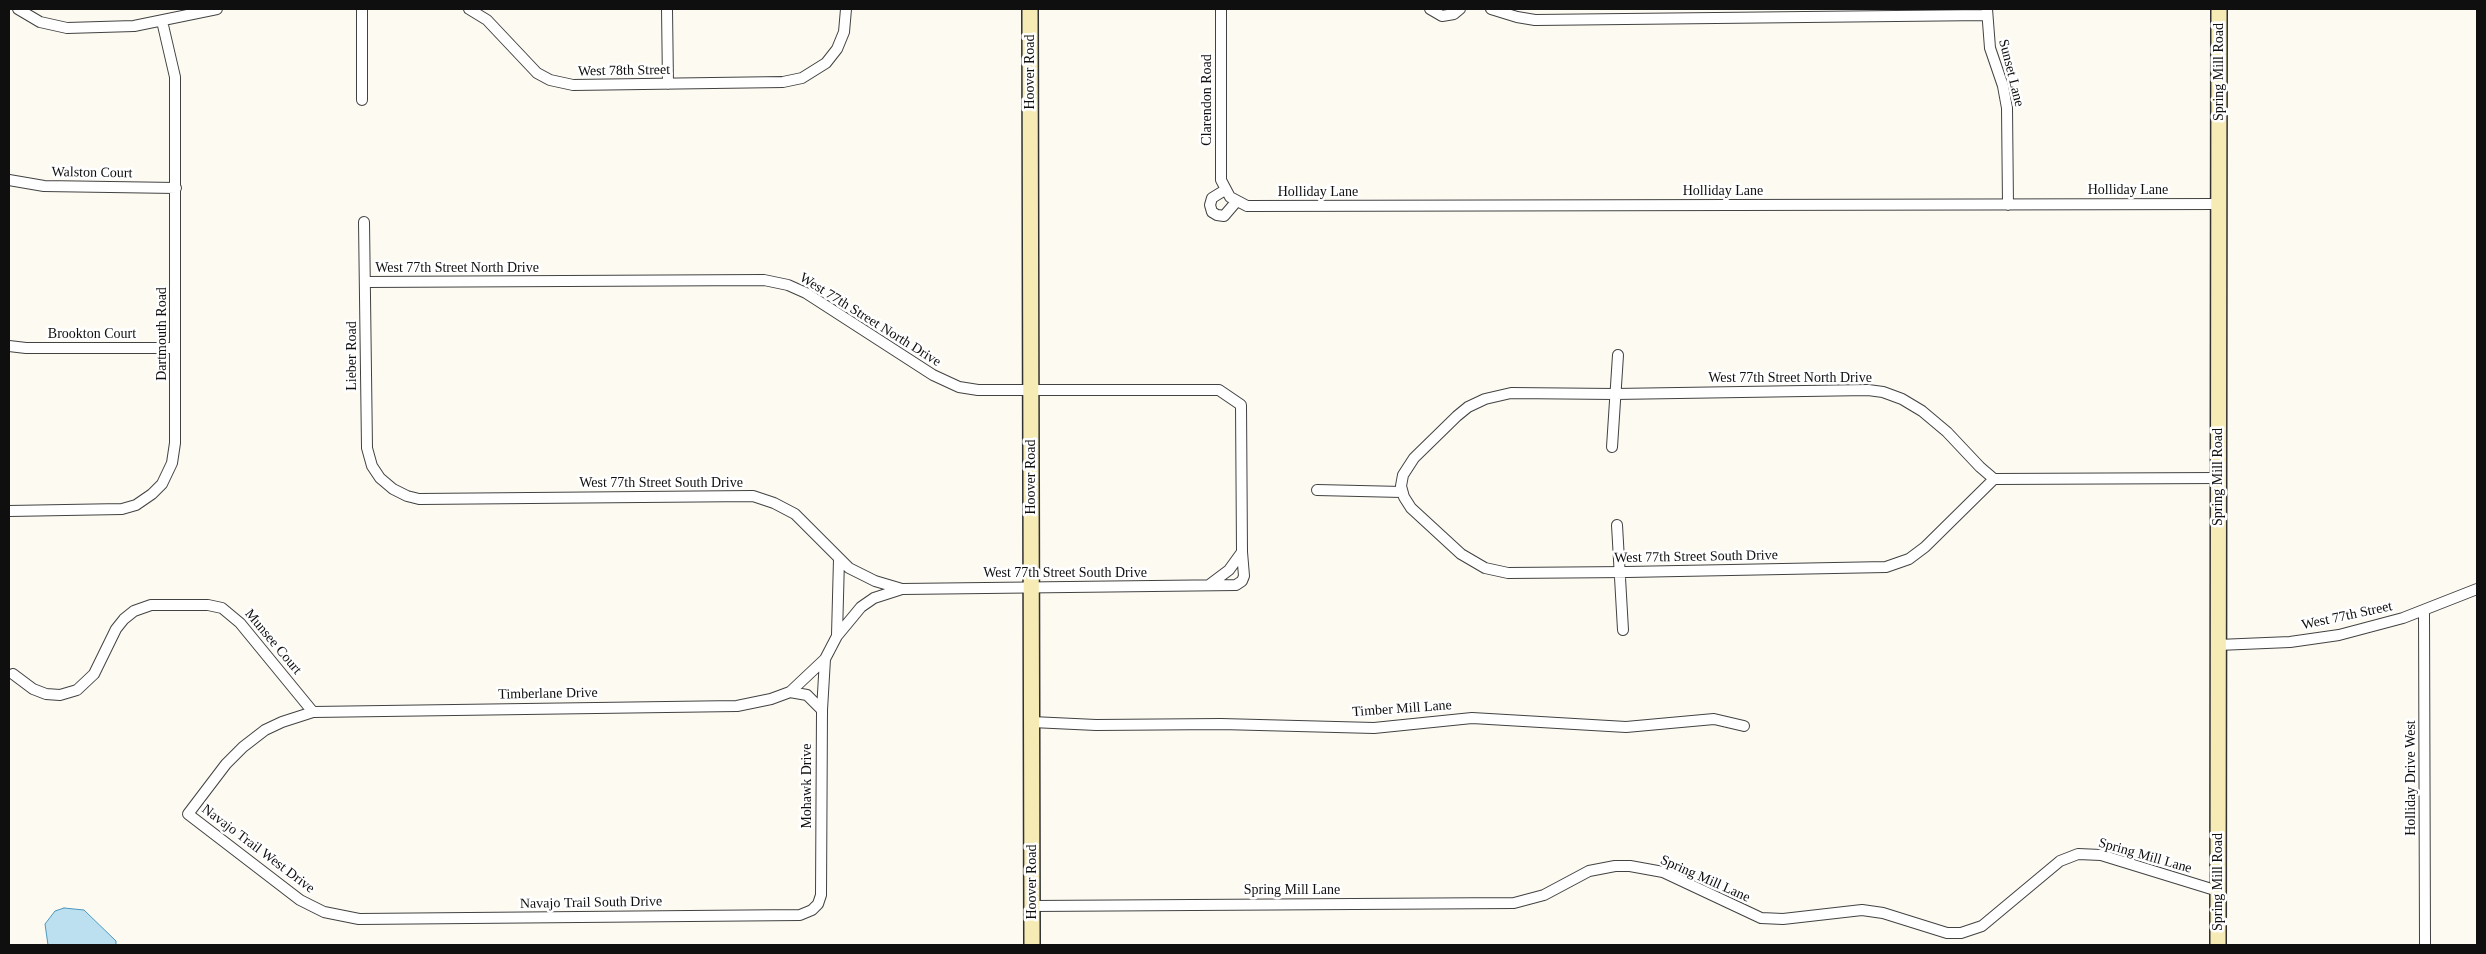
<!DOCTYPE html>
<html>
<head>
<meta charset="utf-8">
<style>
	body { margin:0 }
	#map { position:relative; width:2486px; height:954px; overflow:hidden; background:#fdfaf2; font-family:"Times New Roman",serif }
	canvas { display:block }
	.frame { position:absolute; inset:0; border:10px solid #0f0f0f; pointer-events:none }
</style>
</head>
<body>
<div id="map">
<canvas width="2486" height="954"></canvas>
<div class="frame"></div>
</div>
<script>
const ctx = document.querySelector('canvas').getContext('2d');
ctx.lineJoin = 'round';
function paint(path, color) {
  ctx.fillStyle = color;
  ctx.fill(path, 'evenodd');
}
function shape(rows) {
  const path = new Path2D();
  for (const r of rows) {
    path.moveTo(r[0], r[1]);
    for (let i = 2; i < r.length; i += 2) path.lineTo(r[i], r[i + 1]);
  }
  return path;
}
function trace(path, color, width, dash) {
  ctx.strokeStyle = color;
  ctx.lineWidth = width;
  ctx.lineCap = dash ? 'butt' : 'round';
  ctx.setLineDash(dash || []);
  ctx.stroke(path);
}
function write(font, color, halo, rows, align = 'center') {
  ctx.font = font + ' "Times New Roman",serif';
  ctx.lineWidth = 5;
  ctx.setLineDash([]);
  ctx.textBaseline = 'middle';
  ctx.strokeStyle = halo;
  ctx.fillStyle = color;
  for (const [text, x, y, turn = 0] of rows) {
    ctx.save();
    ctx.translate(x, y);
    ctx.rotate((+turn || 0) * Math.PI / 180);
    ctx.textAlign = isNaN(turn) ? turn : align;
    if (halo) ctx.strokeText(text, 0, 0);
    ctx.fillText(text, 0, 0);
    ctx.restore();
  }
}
const water = shape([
	[64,908,84,910,116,941,116,945,48,945,45,924,55,911,64,908]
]);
paint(water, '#bce0ef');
trace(water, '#4c98be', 1);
const street = shape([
	[18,9,40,22,67,28,134,26,217,9],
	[362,9,362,100],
	[469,9,487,20,537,73,550,80,573,85,783,82,802,78,826,63,837,49,844,32,846,9],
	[667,9,668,84],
	[1221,9,1221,180,1230,197,1247,206,2219,204],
	[1430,9,1442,16,1454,14,1460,9],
	[1491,9,1517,17,1535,20,1986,15],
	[1987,9,1990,48,2003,86,2007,108,2008,205],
	[9,180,44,186,176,188],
	[1225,190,1212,198,1210,205,1212,212,1217,215,1224,216,1236,202],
	[364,222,367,448,372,466,380,478,393,489,407,496,419,499,753,496,774,503,795,514,849,568,875,581,902,589,1236,585,1242,581,1244,576,1242,552],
	[366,282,764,280,788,285,806,293,933,375,959,387,978,390,1219,390,1241,405,1242,552,1229,570,1209,585],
	[9,346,26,348,175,348],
	[1612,447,1618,355],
	[1994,479,1925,547,1909,559,1886,567,1627,572,1508,573,1485,568,1461,554,1411,508,1404,497,1401,486,1403,475,1414,458,1457,416,1468,407,1485,399,1511,393,1615,394,1868,390,1883,392,1902,399,1922,411,1947,432,1980,467,1994,479,2218,478],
	[1317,490,1402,492],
	[9,511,122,509,136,505,152,494,162,484,172,463,175,443,175,77,162,21],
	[1617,525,1623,630],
	[2424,611,2425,945],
	[837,635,839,559],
	[2218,645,2290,642,2339,635,2403,618,2477,589],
	[825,659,822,710,821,895,818,904,812,910,800,915,359,919,324,912,300,900,188,814,226,764,243,747,265,730,282,722,313,712,737,706,771,699,790,692,825,659,837,636,861,607,874,598,902,589],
	[13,674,33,689,46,694,60,695,77,690,94,674,116,629,124,619,134,611,151,605,208,605,222,608,240,623,313,712],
	[790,692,807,695,822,710],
	[1032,722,1096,725,1221,724,1374,728,1472,718,1626,727,1714,719,1744,726],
	[1032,906,1514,903,1544,895,1589,871,1615,866,1630,866,1663,872,1761,918,1783,919,1862,910,1883,913,1947,933,1961,933,1982,926,2060,861,2078,854,2101,855,2218,891]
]);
const secondary = shape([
	[1030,9,1032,945],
	[2218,945,2219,9]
]);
trace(street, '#424242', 12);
trace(secondary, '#313131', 18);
trace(street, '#fff', 10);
trace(secondary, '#f6eab5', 15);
write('14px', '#0f0f0f', '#fff', [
	["West 78th Street",624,71,-1],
	["Hoover Road",1030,72,-90],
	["Spring Mill Road",2219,72,-90],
	["Sunset Lane",2011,73,76],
	["Clarendon Road",1207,100,-90],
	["Walston Court",92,173,1],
	["Holliday Lane",2128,190],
	["Holliday Lane",1723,191],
	["Holliday Lane",1318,192],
	["West 77th Street North Drive",457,268],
	["West 77th Street North Drive",870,320,32],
	["Brookton Court",92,334],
	["Dartmouth Road",162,334,-90],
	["Lieber Road",352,356,-90],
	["West 77th Street North Drive",1790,378],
	["Hoover Road",1031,477,-90],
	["Spring Mill Road",2218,477,-90],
	["West 77th Street South Drive",661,483],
	["West 77th Street South Drive",1696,557,-1],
	["West 77th Street South Drive",1065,573],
	["West 77th Street",2347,616,-12],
	["Munsee Court",273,642,50],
	["Timberlane Drive",548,694,-1],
	["Timber Mill Lane",1402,709,-4],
	["Holliday Drive West",2411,778,-90],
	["Mohawk Drive",807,786,-90],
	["Navajo Trail West Drive",258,849,37],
	["Spring Mill Lane",2145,856,16],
	["Spring Mill Lane",1705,879,24],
	["Hoover Road",1032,882,-90],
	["Spring Mill Road",2218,882,-90],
	["Spring Mill Lane",1292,890],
	["Navajo Trail South Drive",591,903,-1]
]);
</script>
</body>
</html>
